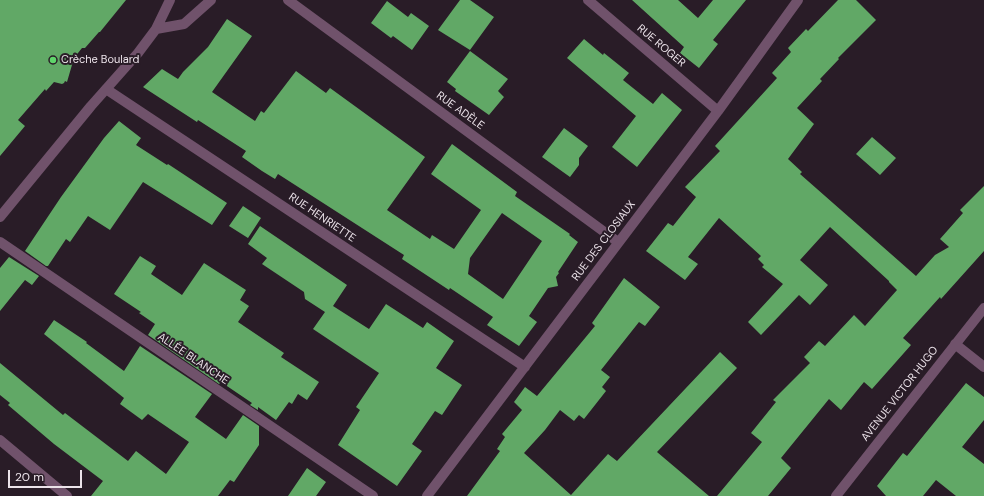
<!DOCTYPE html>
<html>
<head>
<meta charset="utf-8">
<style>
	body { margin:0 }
	#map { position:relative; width:984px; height:496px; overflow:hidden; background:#291c27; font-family:"DM Sans",sans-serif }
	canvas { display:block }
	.scale { position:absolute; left:8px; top:470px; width:74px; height:18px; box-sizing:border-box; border:2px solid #ece3ea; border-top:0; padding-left:5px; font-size:12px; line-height:14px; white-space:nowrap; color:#ece3ea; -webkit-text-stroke:3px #291c27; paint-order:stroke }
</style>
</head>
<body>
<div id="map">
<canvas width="984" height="496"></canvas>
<div class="scale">20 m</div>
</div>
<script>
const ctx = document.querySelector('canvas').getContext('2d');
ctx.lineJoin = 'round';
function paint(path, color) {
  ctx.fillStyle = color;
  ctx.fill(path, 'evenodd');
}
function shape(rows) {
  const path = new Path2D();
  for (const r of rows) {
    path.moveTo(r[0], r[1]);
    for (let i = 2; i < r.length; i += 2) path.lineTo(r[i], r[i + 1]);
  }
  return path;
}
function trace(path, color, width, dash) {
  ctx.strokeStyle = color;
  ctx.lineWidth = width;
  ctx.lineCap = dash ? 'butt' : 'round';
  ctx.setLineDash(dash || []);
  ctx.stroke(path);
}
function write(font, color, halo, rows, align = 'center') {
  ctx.font = font + ' "DM Sans",sans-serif';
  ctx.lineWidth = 4;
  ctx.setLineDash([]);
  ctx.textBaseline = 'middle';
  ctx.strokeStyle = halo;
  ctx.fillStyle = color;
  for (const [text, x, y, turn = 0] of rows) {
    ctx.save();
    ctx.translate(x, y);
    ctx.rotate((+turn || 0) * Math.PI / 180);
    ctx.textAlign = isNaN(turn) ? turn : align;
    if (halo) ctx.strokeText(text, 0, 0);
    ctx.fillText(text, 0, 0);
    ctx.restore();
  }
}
paint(shape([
	[0,0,126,0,100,32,99,32,85,48,82,48,74,58,67,82,65,81,64,83,62,84,54,82,46,91,45,89,18,120,25,126,0,156],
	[460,0,470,0,494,17,470,50,438,30],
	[632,0,678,0,698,18,713,0,746,0,713,40,718,44,699,68,680,53,684,47],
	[838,0,856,0,876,20,838,58,839,59,820,79,822,81,797,108,814,124,788,159,802,172,800,174,916,276,935,255,949,247,940,239,963,213,960,210,984,186,984,251,941,299,940,297,903,338,911,345,872,389,864,382,841,410,829,399,781,458,791,468,768,496,717,496,762,442,751,433,776,402,773,400,810,363,804,357,819,341,825,346,854,315,865,326,897,290,889,282,889,281,830,227,800,260,828,285,810,305,799,295,761,335,748,322,783,284,762,267,764,265,758,259,761,256,719,218,688,257,698,264,685,280,646,251,668,223,673,226,696,197,685,187,720,151,715,146,777,78,772,73,791,52,788,48,806,29,808,31],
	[387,1,408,17,411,13,429,26,412,50,393,36,391,38,371,23],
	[227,19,252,36,212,92,255,121,261,111,264,113,296,71,326,93,330,88,425,157,387,210,430,239,432,235,454,249,481,210,431,174,452,144,517,192,515,196,570,234,569,235,578,242,558,272,559,273,556,277,558,286,548,288,529,316,537,322,519,346,487,325,493,317,450,288,449,290,402,259,404,255,278,174,275,179,262,171,242,157,246,151,198,120,197,122,143,87,162,69,178,79,183,72,208,47],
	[502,213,542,241,503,299,468,274,470,258],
	[584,39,603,55,604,53,629,73,623,80,653,104,662,93,682,110,637,167,612,147,636,116,567,58],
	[470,51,508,79,498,91,504,97,489,115,455,91,456,89,447,82],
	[119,121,141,138,136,145,167,165,168,164,227,203,212,225,143,182,110,230,88,216,70,242,66,239,48,266,46,266,25,251,61,197,104,138],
	[564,128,588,146,579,158,579,165,570,177,542,157],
	[872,137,896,158,880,175,856,154],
	[243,206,261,218,248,238,229,226],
	[260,226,347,285,333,306,369,329,386,304,423,328,427,322,454,341,436,368,462,385,442,415,435,411,412,444,422,451,397,486,338,445,360,410,356,407,379,373,313,329,325,312,305,299,304,292,262,264,267,258,248,244],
	[140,256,156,266,151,274,182,295,204,263,246,290,240,300,249,306,238,322,284,353,281,357,319,382,307,400,298,394,292,404,289,402,276,420,258,407,258,410,250,405,252,403,221,382,219,384,148,335,155,324,139,313,141,312,114,294],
	[9,257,39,276,32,285,25,280,0,311,0,268],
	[624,278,660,307,645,326,639,322,601,370,610,377,602,387,606,391,584,419,579,415,574,421,560,410,545,430,524,453,571,495,608,454,617,461,720,352,737,368,657,452,709,496,467,496,500,451,497,449,505,437,502,434,522,410,514,402,525,387,537,396,595,326,592,323],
	[54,320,87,342,86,343,124,371,140,346,212,394,195,417,226,439,243,415,259,426,259,445,234,482,230,480,218,496,91,496,103,481,54,444,8,405,10,403,0,395,0,363,63,415,65,413,128,461,136,451,166,474,189,442,148,414,142,420,120,404,124,398,44,334],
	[966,383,984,397,984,420,962,447,984,464,984,496,956,496,936,480,923,496,886,496,877,486,903,453,907,456],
	[307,468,326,482,316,496,288,496]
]), '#61a866');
trace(shape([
	[288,0,618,242],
	[588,0,718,111],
	[156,29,184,24,211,0],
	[106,89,525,367],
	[0,217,91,106,138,53,156,29,170,0],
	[0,242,373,496],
	[955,344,984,367],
	[0,440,67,496],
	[427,496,718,111,798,0],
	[836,496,984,308]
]), '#70526b', 10);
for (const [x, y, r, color] of [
	[53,60,4,"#5fd56b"]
]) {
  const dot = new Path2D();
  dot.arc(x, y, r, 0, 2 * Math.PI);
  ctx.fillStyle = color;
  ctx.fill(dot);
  trace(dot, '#291c27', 1.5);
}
write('11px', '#ece3ea', '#291c27', [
	["RUE ROGER",661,46,40],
	["RUE ADÈLE",460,111,36],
	["RUE HENRIETTE",322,218,34],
	["RUE DES CLOSIAUX",604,241,-53],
	["ALLÉE BLANCHE",193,359,34],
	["AVENUE VICTOR HUGO",900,394,-52]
]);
write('11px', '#ece3ea', '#291c27', [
	["Crèche Boulard",61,60]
], 'left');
</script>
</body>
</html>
